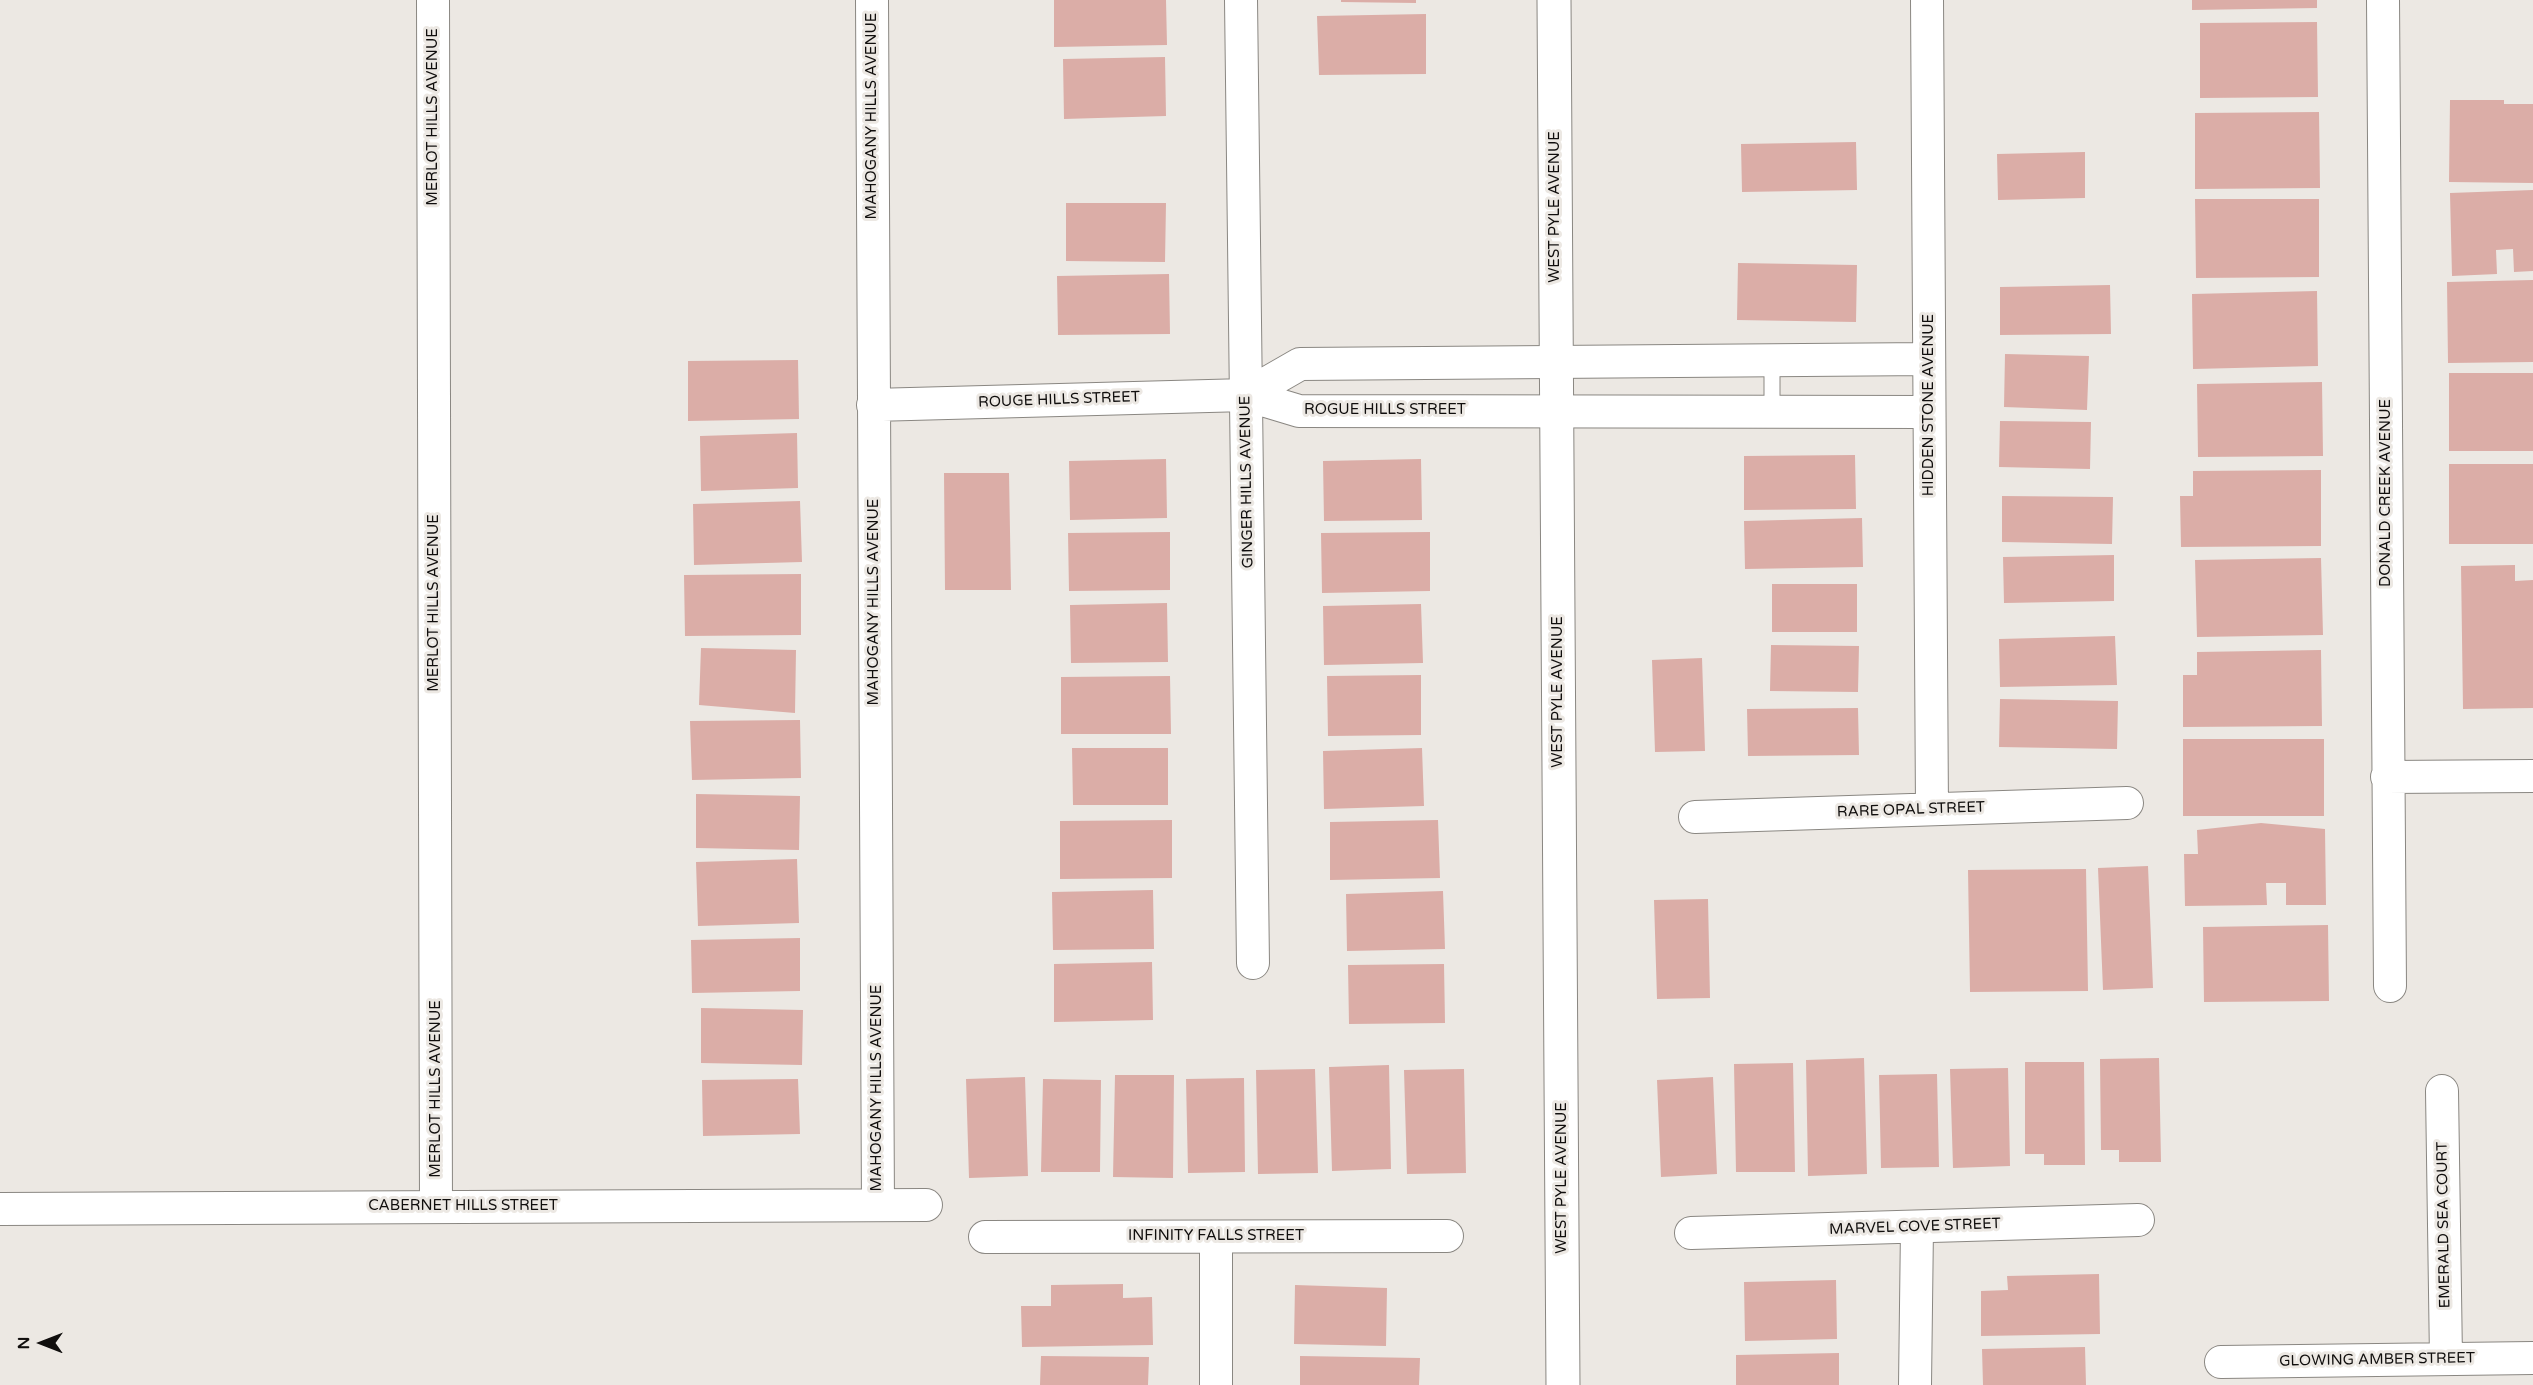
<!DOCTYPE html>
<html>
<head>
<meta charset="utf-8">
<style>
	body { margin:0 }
	#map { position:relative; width:2533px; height:1385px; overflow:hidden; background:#ece8e3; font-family:"Varela Round",sans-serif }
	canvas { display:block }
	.north { position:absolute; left:12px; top:1313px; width:60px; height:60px; -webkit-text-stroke:4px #ece8e3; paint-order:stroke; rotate:270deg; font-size:16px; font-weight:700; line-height:24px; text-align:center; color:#100e0d }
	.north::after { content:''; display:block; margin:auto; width:21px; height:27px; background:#100e0d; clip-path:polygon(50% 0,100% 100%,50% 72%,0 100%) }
</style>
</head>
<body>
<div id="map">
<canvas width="2533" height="1385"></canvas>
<div class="north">N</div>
</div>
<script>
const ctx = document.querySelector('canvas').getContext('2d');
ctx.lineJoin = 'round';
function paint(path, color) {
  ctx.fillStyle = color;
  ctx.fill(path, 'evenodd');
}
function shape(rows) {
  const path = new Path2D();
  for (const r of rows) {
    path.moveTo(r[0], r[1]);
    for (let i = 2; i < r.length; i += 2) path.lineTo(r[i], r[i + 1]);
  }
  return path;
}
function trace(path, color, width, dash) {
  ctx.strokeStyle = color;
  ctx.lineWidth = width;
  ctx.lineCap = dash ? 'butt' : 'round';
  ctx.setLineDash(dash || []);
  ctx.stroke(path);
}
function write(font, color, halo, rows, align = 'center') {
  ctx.font = font + ' "Varela Round",sans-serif';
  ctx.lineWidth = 6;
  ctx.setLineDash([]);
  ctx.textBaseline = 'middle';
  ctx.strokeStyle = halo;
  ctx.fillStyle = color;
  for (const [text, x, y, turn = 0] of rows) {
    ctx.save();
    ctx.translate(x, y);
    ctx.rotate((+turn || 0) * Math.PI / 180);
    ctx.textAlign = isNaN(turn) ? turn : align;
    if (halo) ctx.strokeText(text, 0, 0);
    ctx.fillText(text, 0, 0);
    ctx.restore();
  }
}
paint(shape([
	[1054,0,1166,0,1167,45,1054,47],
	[1341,0,1416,0,1416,3,1341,2],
	[2192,0,2317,0,2317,8,2192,10],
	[1426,14,1426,74,1319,75,1317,16],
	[2317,22,2318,97,2200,98,2200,23],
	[1165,57,1166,116,1064,119,1063,59],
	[2450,100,2504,100,2504,104,2533,104,2533,183,2449,182],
	[2319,112,2320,188,2195,189,2195,113],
	[1856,142,1857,190,1742,192,1741,144],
	[2085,152,2085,198,1998,200,1997,154],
	[2533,190,2533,271,2514,272,2513,249,2496,250,2497,274,2452,276,2450,193],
	[2195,199,2319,199,2319,277,2196,278],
	[1066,203,1166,203,1165,262,1066,261],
	[1738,263,1857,265,1856,322,1737,320],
	[1169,274,1170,334,1058,335,1057,276],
	[2533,280,2533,362,2448,363,2447,282],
	[2110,285,2111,334,2000,335,2000,287],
	[2317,291,2318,366,2193,369,2192,294],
	[2005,354,2089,356,2087,410,2004,407],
	[798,360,799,419,688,421,688,361],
	[2449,373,2533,373,2533,451,2449,451],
	[2322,382,2323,456,2198,457,2197,384],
	[2000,421,2091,422,2090,469,1999,467],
	[797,433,798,488,701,491,700,436],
	[1855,455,1856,509,1744,510,1744,456],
	[1166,459,1167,518,1070,520,1069,461],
	[1421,459,1422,520,1324,521,1323,461],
	[2449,464,2533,464,2533,544,2449,544],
	[2321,470,2321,546,2181,547,2180,496,2193,496,2193,471],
	[944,473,1009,473,1011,590,945,590],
	[2002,496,2113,497,2112,544,2002,542],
	[800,501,802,562,694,565,693,504],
	[1862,518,1863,567,1745,569,1744,521],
	[1170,532,1170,590,1069,591,1068,533],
	[1430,532,1430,591,1322,593,1321,533],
	[2114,555,2114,601,2004,603,2003,557],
	[2321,558,2323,635,2197,637,2195,560],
	[2515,565,2515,581,2533,580,2533,708,2463,709,2461,566],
	[801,574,801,635,685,636,684,575],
	[1772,584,1857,584,1857,632,1772,632],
	[1167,603,1168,662,1071,663,1070,605],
	[1421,604,1423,663,1324,665,1323,606],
	[2115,636,2117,685,2000,687,1999,639],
	[1771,645,1859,646,1858,692,1770,691],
	[701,648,796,650,795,713,699,705],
	[2321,650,2322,726,2183,727,2183,675,2197,675,2197,652],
	[1702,658,1705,751,1655,752,1652,660],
	[1421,675,1421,735,1328,736,1327,676],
	[1170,676,1171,734,1061,734,1061,677],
	[2000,699,2118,701,2117,749,1999,747],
	[1858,708,1859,755,1748,756,1747,709],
	[800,720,801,778,692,780,690,721],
	[2183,739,2324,739,2324,816,2183,816],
	[1072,748,1168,748,1168,805,1073,805],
	[1422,748,1424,806,1324,809,1323,751],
	[696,794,800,796,799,850,696,848],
	[1172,820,1172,878,1060,879,1060,821],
	[1438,820,1440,878,1330,880,1330,822],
	[2261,823,2325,829,2326,905,2286,905,2286,883,2266,883,2267,905,2185,906,2184,854,2198,854,2197,830],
	[797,859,799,923,698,926,696,862],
	[2148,866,2153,988,2103,990,2098,868],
	[2086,869,2088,991,1970,992,1968,870],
	[1153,890,1154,949,1053,950,1052,892],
	[1443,891,1445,949,1347,951,1346,894],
	[1708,899,1710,998,1657,999,1654,900],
	[2328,925,2329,1001,2204,1002,2203,927],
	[800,938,800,991,692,993,691,940],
	[1152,962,1153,1020,1054,1022,1054,964],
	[1444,964,1445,1023,1349,1024,1348,965],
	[701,1008,803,1010,802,1065,701,1063],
	[1864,1058,1867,1174,1808,1176,1806,1060],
	[2159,1058,2161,1162,2119,1162,2119,1150,2101,1150,2100,1059],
	[2025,1062,2084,1062,2085,1165,2044,1165,2044,1154,2025,1154],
	[1793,1063,1795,1172,1736,1172,1734,1064],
	[1389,1065,1391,1169,1332,1171,1329,1067],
	[2008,1068,2010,1166,1953,1168,1950,1069],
	[1315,1069,1318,1173,1258,1174,1256,1070],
	[1464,1069,1466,1173,1407,1174,1404,1070],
	[1937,1074,1939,1167,1881,1168,1879,1075],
	[1115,1075,1174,1075,1173,1178,1113,1177],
	[1025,1077,1028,1176,969,1178,966,1079],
	[1713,1077,1717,1174,1661,1177,1657,1080],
	[1244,1078,1245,1172,1188,1173,1186,1079],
	[798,1079,800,1134,703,1136,702,1080],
	[1043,1079,1101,1080,1100,1172,1041,1172],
	[2099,1274,2100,1334,1981,1336,1981,1291,2008,1290,2007,1276],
	[1836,1280,1837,1339,1745,1341,1744,1282],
	[1123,1284,1123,1298,1152,1297,1153,1345,1022,1347,1021,1306,1051,1306,1051,1285],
	[1295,1285,1387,1288,1386,1346,1294,1344],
	[2085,1347,2086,1385,1983,1385,1982,1349],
	[1839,1353,1839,1385,1736,1385,1736,1355],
	[1041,1356,1149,1357,1148,1385,1040,1385],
	[1300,1356,1420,1358,1419,1385,1300,1385]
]), '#dbada7');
const lane = shape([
	[1772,361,1772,412]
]);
const street = shape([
	[433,0,436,1206],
	[872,0,878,1205],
	[1241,0,1253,963],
	[1927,0,1932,809],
	[2383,0,2390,986],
	[1246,395,1300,364,1929,359],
	[873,405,1246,395,1299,411,1929,412],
	[2387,777,2533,776],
	[1695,817,2127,803],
	[2442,1091,2446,1359],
	[0,1209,926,1205],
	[1691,1233,2138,1220],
	[985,1237,1447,1236],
	[1216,1237,1216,1385],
	[2221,1362,2533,1358],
	[1915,1385,1917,1227]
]);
const secondary = shape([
	[1554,0,1563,1385]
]);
trace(lane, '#8a8782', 17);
trace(street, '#8a8782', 34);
trace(secondary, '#8a8782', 35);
trace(lane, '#fff', 15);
trace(street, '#fff', 32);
trace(secondary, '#fff', 33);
write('15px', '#100e0d', '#ece8e3', [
	["MAHOGANY HILLS AVENUE",872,116,-90],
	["MERLOT HILLS AVENUE",433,117,-90],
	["WEST PYLE AVENUE",1555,207,-90],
	["ROUGE HILLS STREET",1059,400,-2],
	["HIDDEN STONE AVENUE",1929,405,-90],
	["ROGUE HILLS STREET",1385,410],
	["GINGER HILLS AVENUE",1247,482,-91],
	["DONALD CREEK AVENUE",2386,493,-90],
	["MAHOGANY HILLS AVENUE",874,602,-90],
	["MERLOT HILLS AVENUE",434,603,-90],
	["WEST PYLE AVENUE",1558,692,-90],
	["RARE OPAL STREET",1911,810,-2],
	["MAHOGANY HILLS AVENUE",877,1088,-90],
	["MERLOT HILLS AVENUE",436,1089,-90],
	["WEST PYLE AVENUE",1562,1178,-90],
	["CABERNET HILLS STREET",463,1206],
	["EMERALD SEA COURT",2444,1225,-91],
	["MARVEL COVE STREET",1915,1227,-2],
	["INFINITY FALLS STREET",1216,1236],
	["GLOWING AMBER STREET",2377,1360,-1]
]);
</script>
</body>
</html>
